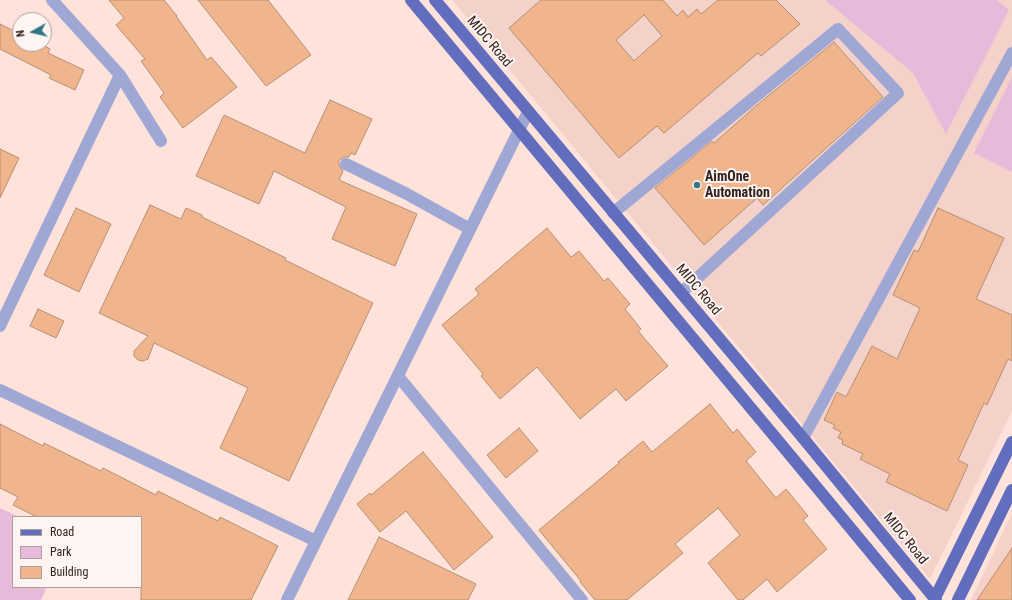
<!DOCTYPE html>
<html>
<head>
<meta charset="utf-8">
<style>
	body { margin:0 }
	#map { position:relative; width:1012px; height:600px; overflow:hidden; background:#ffe2da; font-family:"Roboto Condensed",sans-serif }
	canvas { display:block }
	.legend { position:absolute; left:12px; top:516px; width:130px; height:72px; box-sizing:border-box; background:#fef4f2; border:1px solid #aca09d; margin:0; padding:5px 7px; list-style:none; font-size:12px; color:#32211d }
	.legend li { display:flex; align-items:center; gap:8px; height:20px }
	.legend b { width:20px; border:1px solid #aca09d }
	.north { position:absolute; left:12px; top:12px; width:40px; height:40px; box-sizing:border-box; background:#fef4f2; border:1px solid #aca09d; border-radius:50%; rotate:262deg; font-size:11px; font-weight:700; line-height:16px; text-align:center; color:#32211d }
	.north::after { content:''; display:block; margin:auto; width:14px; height:18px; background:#337687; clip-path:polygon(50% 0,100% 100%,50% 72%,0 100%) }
</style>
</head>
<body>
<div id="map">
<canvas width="1012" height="600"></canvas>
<ul class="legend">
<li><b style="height:5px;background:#636dbe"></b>Road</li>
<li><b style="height:11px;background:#e7badb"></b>Park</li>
<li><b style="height:11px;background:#f0b58d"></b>Building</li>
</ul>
<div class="north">N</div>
</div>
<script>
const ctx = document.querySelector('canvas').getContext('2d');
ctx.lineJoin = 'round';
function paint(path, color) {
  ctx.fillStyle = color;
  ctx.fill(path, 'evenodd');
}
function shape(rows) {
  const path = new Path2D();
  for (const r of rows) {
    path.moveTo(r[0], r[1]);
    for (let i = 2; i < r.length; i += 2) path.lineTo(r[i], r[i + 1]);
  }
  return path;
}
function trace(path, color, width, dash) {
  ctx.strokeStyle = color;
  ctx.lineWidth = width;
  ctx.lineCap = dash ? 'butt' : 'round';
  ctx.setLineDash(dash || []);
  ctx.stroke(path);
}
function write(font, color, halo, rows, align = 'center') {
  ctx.font = font + ' "Roboto Condensed",sans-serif';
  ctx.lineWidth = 4;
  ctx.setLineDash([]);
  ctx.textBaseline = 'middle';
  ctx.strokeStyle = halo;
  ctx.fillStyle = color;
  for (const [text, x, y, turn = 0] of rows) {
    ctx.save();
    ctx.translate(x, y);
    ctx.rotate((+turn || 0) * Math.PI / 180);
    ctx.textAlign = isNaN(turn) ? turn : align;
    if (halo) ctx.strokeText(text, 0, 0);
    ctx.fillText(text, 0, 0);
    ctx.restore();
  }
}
paint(shape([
	[452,0,1012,0,1012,411,930,579],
	[1012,513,1012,600,971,600]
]), '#f4d2c9');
paint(shape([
	[825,0,997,0,1009,10,946,134,913,73],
	[1012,77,1012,172,974,153],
	[0,508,19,517,13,517,13,587,47,587,41,600,0,600]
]), '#e7badb');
const building = shape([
	[109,0,164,0,177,16,176,16,207,60,211,57,237,87,183,128,160,97,164,93,141,61,145,59,116,25,124,18,109,0],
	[198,0,268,0,311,55,266,86,198,0],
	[541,0,663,0,677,16,683,10,688,17,697,9,701,14,718,0,776,0,800,24,761,56,758,53,664,133,657,126,619,158,509,28,541,0],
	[644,15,662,36,634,61,616,40,644,15],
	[0,24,20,34,20,44,41,44,50,49,48,53,84,70,75,90,49,78,51,75,0,49,0,24],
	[834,42,883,97,763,205,757,198,704,245,655,188,712,141,714,143,756,106,834,42],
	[330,100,372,119,355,155,351,153,349,157,345,157,339,160,339,165,343,171,339,180,417,214,395,266,332,239,346,207,274,171,259,204,196,176,224,115,305,153,330,100],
	[0,149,19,158,0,198,0,149],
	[150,205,181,219,186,208,202,215,202,217,286,258,285,260,373,303,289,481,220,448,248,388,154,343,148,359,143,361,138,360,134,356,134,351,148,336,99,313,150,205],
	[76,208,111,224,79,292,44,275,76,208],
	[938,208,1004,238,976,299,1012,315,1012,361,1008,359,987,405,984,403,958,460,968,465,947,511,886,482,890,474,860,459,863,454,842,444,843,440,838,438,841,432,833,428,835,425,824,420,837,392,846,397,872,346,897,359,920,308,893,295,914,250,918,252,938,208],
	[547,228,571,257,579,251,604,281,608,278,630,304,625,309,641,329,638,331,668,366,626,401,616,389,580,419,537,367,500,399,481,376,483,374,442,325,479,294,475,289,547,228],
	[38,309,64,321,56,338,30,326,38,309],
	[710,404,733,433,737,429,756,452,746,461,776,498,786,489,808,516,803,520,827,549,777,592,767,579,743,600,738,600,708,563,740,535,718,508,675,544,683,553,627,600,595,600,580,582,581,581,539,530,619,463,618,462,643,441,652,452,710,404],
	[0,424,43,446,44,443,101,471,103,468,156,495,158,491,218,521,220,517,278,546,251,600,141,600,141,517,37,517,13,505,18,497,0,488,0,424],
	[519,428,538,451,506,478,487,455,519,428],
	[423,452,493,537,454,570,406,511,380,532,357,504,370,493,371,495,423,452],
	[379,537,476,584,468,600,348,600,379,537],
	[1012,548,1012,600,977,600,1012,548]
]);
paint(building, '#f0b58d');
trace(building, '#b49077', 1);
trace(shape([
	[52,0,120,75,161,141],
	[346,164,407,194,470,229],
	[613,213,838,29,898,93,681,293],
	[0,326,120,75],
	[398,376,582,600],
	[0,390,316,541],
	[803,438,1012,53],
	[287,600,528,112]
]), '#9fa7d5', 12);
trace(shape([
	[411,0,790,455,910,600],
	[435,0,803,438,936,600],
	[934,600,1012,442],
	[958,600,1012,490]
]), '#636dbe', 12);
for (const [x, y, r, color] of [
	[697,185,4,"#337687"]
]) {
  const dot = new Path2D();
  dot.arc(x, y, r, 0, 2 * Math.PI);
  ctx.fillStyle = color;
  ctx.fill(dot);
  trace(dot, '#fef4f2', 1.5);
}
write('14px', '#32211d', '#fef4f2', [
	["MIDC Road",489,42,50],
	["MIDC Road",698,290,50],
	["MIDC Road",905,539,51]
]);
write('bold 14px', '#32211d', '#fef4f2', [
	["AimOne",705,177],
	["Automation",705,193]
], 'left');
</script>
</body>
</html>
